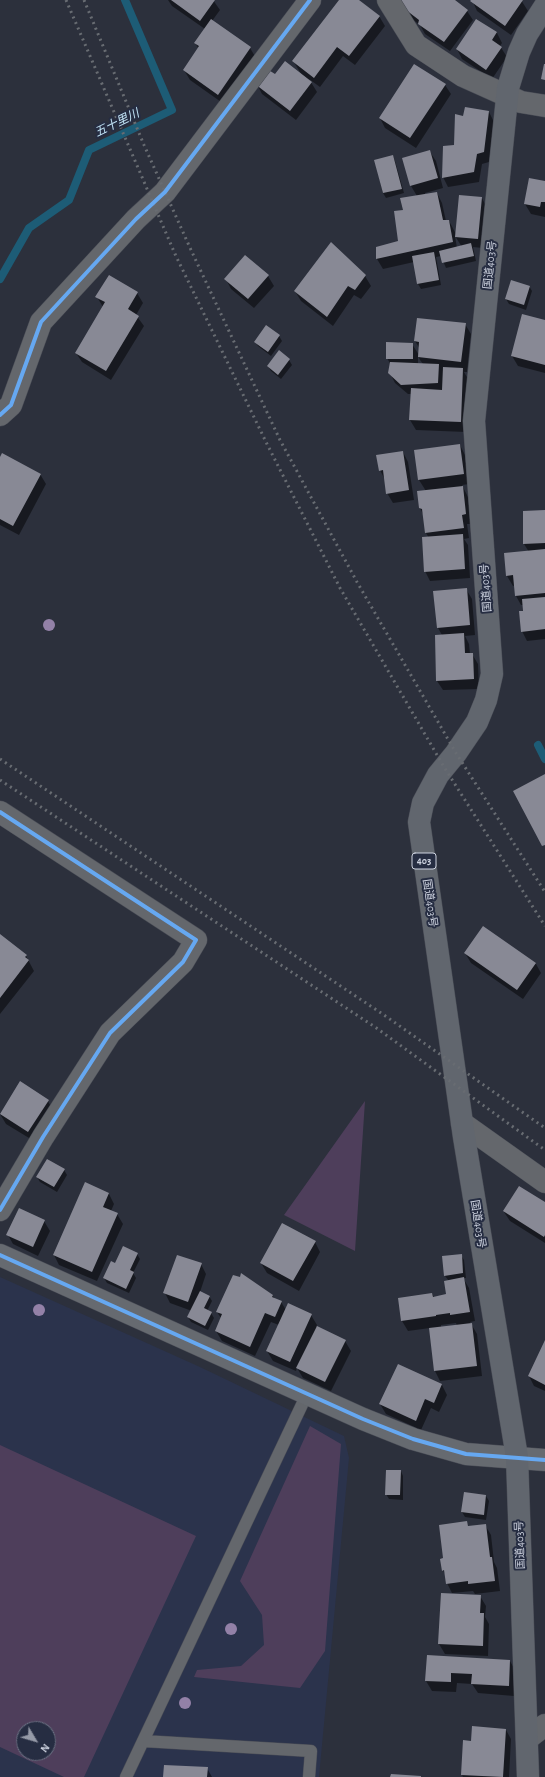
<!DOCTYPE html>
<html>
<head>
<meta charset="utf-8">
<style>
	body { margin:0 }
	#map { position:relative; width:545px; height:1777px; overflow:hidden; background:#2c303c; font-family:"Alegreya Sans",sans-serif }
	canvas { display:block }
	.north { position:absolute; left:16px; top:1721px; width:40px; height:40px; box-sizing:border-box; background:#262d42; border:1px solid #696f81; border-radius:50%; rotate:128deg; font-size:11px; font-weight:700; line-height:16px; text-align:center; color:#ced3e0 }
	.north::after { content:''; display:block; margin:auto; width:14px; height:18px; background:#959aa7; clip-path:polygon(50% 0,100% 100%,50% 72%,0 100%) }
</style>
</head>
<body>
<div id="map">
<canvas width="545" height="1777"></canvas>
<div class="north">N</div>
</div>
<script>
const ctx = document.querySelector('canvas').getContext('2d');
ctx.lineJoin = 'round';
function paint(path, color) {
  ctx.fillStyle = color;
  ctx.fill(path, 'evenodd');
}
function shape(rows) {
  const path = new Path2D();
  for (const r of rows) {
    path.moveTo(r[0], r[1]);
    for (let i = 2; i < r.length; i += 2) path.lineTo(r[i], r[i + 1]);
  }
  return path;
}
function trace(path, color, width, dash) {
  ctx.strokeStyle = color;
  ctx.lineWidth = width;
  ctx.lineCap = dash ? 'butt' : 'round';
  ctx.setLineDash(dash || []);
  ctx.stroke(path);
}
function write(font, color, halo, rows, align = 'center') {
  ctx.font = font + ' "Alegreya Sans","Noto Sans JP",sans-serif';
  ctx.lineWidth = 4;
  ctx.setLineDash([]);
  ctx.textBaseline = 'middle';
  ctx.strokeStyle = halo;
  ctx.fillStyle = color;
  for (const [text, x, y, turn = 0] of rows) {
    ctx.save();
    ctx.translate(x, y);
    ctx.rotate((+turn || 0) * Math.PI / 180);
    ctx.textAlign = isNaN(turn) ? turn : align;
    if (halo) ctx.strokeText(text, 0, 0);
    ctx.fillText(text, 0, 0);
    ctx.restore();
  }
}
paint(shape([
	[0,1277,200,1367,344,1436,349,1458,319,1777,0,1777],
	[24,1729,48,1729,48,1753,24,1753]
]), '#2b334c');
paint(shape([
	[365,1101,355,1251,284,1215],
	[310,1426,341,1444,325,1651,300,1688,194,1677,197,1670,241,1666,264,1645,262,1615,240,1581],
	[0,1445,196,1536,84,1777,64,1777,0,1747],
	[24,1729,48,1729,48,1753,24,1753]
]), '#4e3e5b');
paint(shape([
	[168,0,213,0,220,10,212,21,250,48,256,58,224,104,190,80,184,70,199,49,195,43,205,29,172,6],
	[340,0,358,0,379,16,385,26,355,65,343,56,320,87,309,79,317,92,296,120,262,94,257,84,275,76,301,74,294,62],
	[453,0,467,11,473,20,450,51,425,34,420,25,400,10],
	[472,0,521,0,528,11,511,35,477,11],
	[476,20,497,33,502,43,500,46,507,57,492,79,462,59,457,49],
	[445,85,451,94,416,148,385,128,380,118],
	[489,112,494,122,489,162,482,164,479,182,448,187,443,177,464,118],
	[430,152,436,161,443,188,425,193,425,195,437,193,442,203,446,221,449,221,456,234,482,198,487,208,483,248,473,247,476,261,446,268,441,256,436,257,441,285,421,289,418,284,414,262,383,269,377,259,377,248,399,242,404,211,417,196,411,186],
	[455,236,462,247,457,248],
	[393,156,395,161,404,193,386,198,383,193,375,161],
	[545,182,545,217,531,214,525,204],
	[268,276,274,286,254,308,231,289,226,279],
	[365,276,371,286,361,299,354,295,333,326,301,301,295,291],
	[529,286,532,291,526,310,509,304,506,299],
	[137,293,143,303,136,315,144,326,111,380,82,362,76,353,103,307,97,297],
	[545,321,545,373,518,366,512,356],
	[465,324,471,334,467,372,464,372,468,379,466,432,416,430,410,420,411,394,408,394,395,383,390,373,391,365,387,358,412,344,419,355,420,349,415,341],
	[418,356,420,360,423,364,418,364],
	[266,326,279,336,282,341,271,356,258,346,255,342],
	[279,352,289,360,292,365,281,379,271,371,268,366],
	[460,445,465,455,469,484,462,485,468,497,471,524,467,524,469,538,464,539,468,545,470,578,430,581,425,571,429,538,426,533,424,516,420,508,426,491,419,480,416,451],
	[403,452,408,462,414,500,393,503,387,493,385,480,380,470],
	[0,459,40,474,46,484,19,535,0,525],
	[545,511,545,639,527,641,522,631,523,605,521,605,516,596,515,585,513,586,507,576,529,552,524,544],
	[466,589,472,599,475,635,465,636,469,644,470,654,472,654,478,664,479,689,443,690,437,681,442,635,438,628,434,592],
	[0,936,26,956,34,971,0,1014],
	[465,953,536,964,541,973,523,999,471,963],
	[48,1101,53,1111,34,1141,6,1124,0,1114],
	[64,1170,67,1175,57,1192,40,1182,37,1177],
	[85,1183,109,1194,114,1204,111,1211,117,1214,123,1224,97,1281,59,1265,54,1255],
	[545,1203,545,1243,510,1221,504,1212],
	[44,1221,50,1231,38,1256,13,1244,8,1235],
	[315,1242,320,1252,299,1291,267,1273,261,1263],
	[137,1254,140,1259,133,1273,136,1278,129,1293,107,1283,104,1278],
	[461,1255,464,1260,466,1278,463,1278,469,1288,475,1321,470,1322,477,1334,482,1376,440,1381,435,1371,430,1328,408,1331,402,1321,399,1299,432,1294,434,1297,448,1295,449,1281,445,1276],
	[456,1323,457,1326,441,1328,441,1325],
	[201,1264,206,1274,200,1292,209,1296,212,1301,207,1311,211,1313,214,1318,208,1330,191,1322,188,1317,192,1311,170,1303,165,1293],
	[272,1295,275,1299,281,1302,286,1310,311,1315,317,1325,316,1327,345,1341,351,1351,331,1391,303,1378,297,1368,296,1371,273,1361,267,1351,279,1325,271,1322,255,1356,222,1341,216,1331,221,1318,217,1312],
	[545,1343,545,1391,534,1386,529,1376],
	[442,1385,447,1395,439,1412,431,1408,421,1430,386,1414,380,1404],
	[401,1471,403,1476,403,1500,389,1499,386,1494],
	[486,1496,489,1501,486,1520,465,1517,462,1512],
	[466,1522,469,1527,485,1525,491,1535,494,1562,497,1568,500,1591,475,1594,473,1591,452,1593,447,1583,446,1576,443,1570,444,1559],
	[480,1596,486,1606,485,1617,489,1624,488,1656,445,1654,439,1644],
	[428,1656,510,1661,515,1670,514,1696,478,1693,472,1684,457,1683,456,1692,432,1691,426,1681],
	[506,1730,511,1739,509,1777,463,1777,462,1775],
	[207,1768,212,1777,164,1777]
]), '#0007');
trace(shape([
	[0,279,29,228,69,200,89,150,172,110,125,0],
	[538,745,545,759]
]), '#1d5c76', 8);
paint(shape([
	[171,0,215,0,200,21],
	[339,0,359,0,380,16,349,56,337,47,314,78,292,61],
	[393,0,455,0,468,10,444,42,418,24,419,20],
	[471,0,523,0,505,26,470,1],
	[211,19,251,47,218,95,183,70,199,46,194,43],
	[476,19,497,32,492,40,502,47,486,70,456,49],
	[285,61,312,82,290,111,255,84,267,69,275,74],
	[414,64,446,84,410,138,379,118],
	[544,64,545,64,545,80,541,79],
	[465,107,489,111,484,152,477,154,474,172,442,178,443,146,454,145,455,114,463,116],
	[430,150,438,178,410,186,402,158],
	[393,155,402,189,383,193,374,160],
	[529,178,545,181,545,202,541,202,540,207,524,204],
	[437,192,443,220,449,220,453,242,376,259,376,247,398,241,394,211,403,210,400,198],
	[459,195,482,197,478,239,455,237],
	[331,242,366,275,355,290,348,286,327,317,294,291],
	[471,243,474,256,442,263,439,251],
	[434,252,439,280,417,284,412,256],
	[245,255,269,275,248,299,224,279],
	[109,275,138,292,128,309,139,316,106,371,75,353,105,302,95,297],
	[511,280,530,286,524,305,505,299],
	[522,314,545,320,545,365,511,356],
	[417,318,466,323,461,362,418,357,419,342,414,341],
	[266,325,280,335,268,352,254,342],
	[386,342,413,343,413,359,386,359],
	[279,350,290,359,278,375,267,366],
	[390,362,439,364,438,383,401,385,388,373],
	[443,367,463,368,461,422,409,420,411,388,442,390],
	[460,444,464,474,418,480,414,450],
	[403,451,409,490,386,494,383,470,379,471,376,455],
	[2,453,41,474,13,526,0,519,0,457],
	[463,486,466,514,462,515,464,528,425,533,422,509,419,508,417,491],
	[545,510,545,543,523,544,523,511],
	[463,534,465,569,424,572,422,537],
	[545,549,545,593,515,596,513,575,506,576,504,553],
	[467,588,470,625,437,628,433,591],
	[545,597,545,629,521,632,519,611,523,611,522,599],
	[464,633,465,653,473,653,474,679,436,681,435,635],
	[545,774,545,845,542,846,513,791],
	[483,926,536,963,517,990,464,953],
	[0,934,27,955,25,957,29,960,0,998],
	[20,1081,49,1100,28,1132,0,1114],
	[47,1159,65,1169,54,1187,36,1177],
	[85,1182,109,1193,103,1207,118,1213,92,1272,53,1255],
	[519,1186,545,1202,545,1235,544,1237,503,1211],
	[19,1208,45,1220,33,1247,6,1235],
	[282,1223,316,1241,293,1281,260,1263],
	[123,1246,138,1253,130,1270,134,1272,126,1289,103,1278,111,1261,115,1263],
	[462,1254,463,1273,444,1276,442,1256],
	[177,1255,202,1263,188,1302,163,1293],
	[241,1273,273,1295,272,1297,282,1301,275,1317,265,1313,250,1347,215,1331,222,1314,216,1312,233,1275,240,1277],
	[464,1277,470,1312,450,1315,450,1313,436,1315,436,1316,401,1321,398,1298,432,1293,433,1297,446,1294,444,1281],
	[200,1291,210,1296,204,1308,212,1312,205,1326,187,1317],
	[288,1303,312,1314,290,1362,266,1351],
	[472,1323,477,1366,434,1371,429,1328],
	[317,1326,346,1340,325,1382,296,1368],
	[545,1340,545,1385,528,1376],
	[398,1364,442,1384,434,1403,425,1399,416,1421,379,1404],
	[386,1470,401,1470,400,1495,385,1495],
	[464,1492,486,1495,484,1515,461,1512],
	[467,1521,468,1526,486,1524,490,1557,492,1557,495,1581,468,1584,468,1581,446,1584,444,1570,442,1571,440,1559,443,1558,439,1525],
	[441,1593,481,1595,480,1613,484,1613,483,1646,438,1644],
	[427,1655,510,1660,509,1686,471,1684,472,1674,451,1673,451,1682,425,1681],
	[472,1726,506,1729,503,1777,461,1775,463,1740,471,1741],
	[164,1765,208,1767,207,1777,163,1777],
	[391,1774,421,1776,421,1777,390,1777]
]), '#888995');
const lane = shape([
	[143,1741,311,1751,309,1777],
	[126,1777,307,1394]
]);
const street = shape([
	[388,0,416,45,463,76,521,102,545,106],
	[0,415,11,405,41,322,136,219,165,192,310,0],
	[0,812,196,940,183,962,110,1033,43,1137,0,1210],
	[462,1123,545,1182],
	[527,1739,545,1725]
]);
const secondary = shape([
	[0,1255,363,1419,413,1439,466,1454,545,1460]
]);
const highway = shape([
	[528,1777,517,1457,464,1137,419,822,423,803,438,775,456,753,477,722,486,700,492,674,474,421,508,88,519,52,527,34,545,6]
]);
trace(lane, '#484b55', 13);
trace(street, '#484b55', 23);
trace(secondary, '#484b55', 23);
trace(highway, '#484b55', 23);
trace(lane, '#64676c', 12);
trace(street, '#64676c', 22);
trace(secondary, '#666a70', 22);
trace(highway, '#61666e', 22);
trace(shape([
	[66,0,175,254,267,444,340,588,444,767,545,926],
	[84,0,144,145,191,250,280,440,357,582,456,753,545,892],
	[0,759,384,1015,545,1128],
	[0,780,375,1027,545,1150]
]), '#686c72', 3, [2, 4]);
trace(shape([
	[0,415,11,405,41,322,136,219,165,192,310,0],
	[0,812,196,940,183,962,110,1033,43,1137,0,1210],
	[0,1255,363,1419,413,1439,466,1454,545,1460]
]), '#66a8f1', 4);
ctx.fillStyle = '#9381a7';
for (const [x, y] of [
	[49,625],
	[39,1310],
	[231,1629],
	[185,1703]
]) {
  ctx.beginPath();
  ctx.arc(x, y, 6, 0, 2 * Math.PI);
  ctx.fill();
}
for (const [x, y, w] of [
	[424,861,24]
]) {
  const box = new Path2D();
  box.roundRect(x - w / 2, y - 8, w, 16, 3);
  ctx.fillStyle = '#262d42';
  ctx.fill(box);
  trace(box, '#ced3e0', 1);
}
write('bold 10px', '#ced3e0', null, [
	["403",424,861]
]);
write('11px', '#ced3e0', '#262d42', [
	["国道403号",490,265,-84],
	["国道403号",486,588,-94],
	["国道403号",430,903,82],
	["国道403号",478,1224,81],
	["国道403号",520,1545,-92]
]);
write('italic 12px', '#c0e2f4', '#262d42', [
	["五十里川",117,123,-26]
]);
</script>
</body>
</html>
